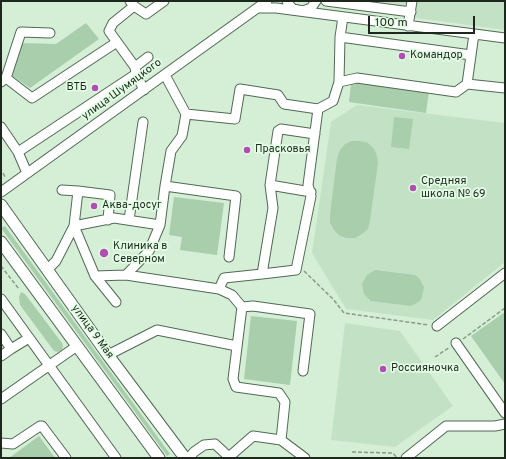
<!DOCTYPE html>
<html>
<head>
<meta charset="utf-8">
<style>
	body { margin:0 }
	#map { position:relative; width:506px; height:459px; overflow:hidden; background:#d5efd7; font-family:Overpass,sans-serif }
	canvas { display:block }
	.frame { position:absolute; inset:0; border:2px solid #1d271e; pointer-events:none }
	.scale { position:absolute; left:368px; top:16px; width:107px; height:18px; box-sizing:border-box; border:2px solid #1d271e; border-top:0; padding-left:5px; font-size:12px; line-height:14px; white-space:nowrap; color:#1d271e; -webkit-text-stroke:3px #e2fde4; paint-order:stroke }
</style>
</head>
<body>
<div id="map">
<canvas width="506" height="459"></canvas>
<div class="frame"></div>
<div class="scale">100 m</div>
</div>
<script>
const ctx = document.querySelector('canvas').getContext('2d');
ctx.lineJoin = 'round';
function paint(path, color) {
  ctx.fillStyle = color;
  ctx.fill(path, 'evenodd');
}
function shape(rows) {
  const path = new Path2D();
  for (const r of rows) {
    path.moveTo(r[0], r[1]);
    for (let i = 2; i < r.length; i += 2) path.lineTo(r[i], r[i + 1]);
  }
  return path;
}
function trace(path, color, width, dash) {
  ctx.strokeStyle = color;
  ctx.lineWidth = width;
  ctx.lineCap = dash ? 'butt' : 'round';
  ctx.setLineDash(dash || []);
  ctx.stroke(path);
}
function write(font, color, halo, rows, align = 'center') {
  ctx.font = font + ' Overpass,sans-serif';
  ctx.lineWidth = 3.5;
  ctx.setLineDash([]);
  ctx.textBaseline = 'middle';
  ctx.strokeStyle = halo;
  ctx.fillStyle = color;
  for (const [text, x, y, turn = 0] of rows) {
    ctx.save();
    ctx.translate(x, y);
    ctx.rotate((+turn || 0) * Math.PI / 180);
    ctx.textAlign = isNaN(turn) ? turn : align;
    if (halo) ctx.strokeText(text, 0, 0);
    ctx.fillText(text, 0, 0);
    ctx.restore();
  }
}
paint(shape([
	[327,1,505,1,505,30,327,6],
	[357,105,505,123,505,262,433,320,346,309,312,253,331,122],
	[345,323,400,331,453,406,395,447,331,440]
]), '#c3e2c5');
paint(shape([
	[86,23,99,39,30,88,11,75,20,43,56,44],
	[362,81,429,91,426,113,349,102,351,84],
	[394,117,413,119,409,149,391,147],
	[352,141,360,141,368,143,374,149,377,156,378,163,370,220,368,229,362,234,355,238,347,238,340,236,334,230,330,223,330,215,337,158,340,150,345,144],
	[174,197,224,203,217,255,180,250,182,237,169,235],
	[5,226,170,454,167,456,1,228],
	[375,270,415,275,419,278,424,287,422,297,420,301,411,306,371,301,364,294,362,284,367,275],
	[21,292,25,294,62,343,63,346,62,350,58,352,54,351,20,305,19,297],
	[505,312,505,384,471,336],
	[251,316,297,321,290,385,244,379],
	[39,436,55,458,9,458]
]), '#a8ceab');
const minor = shape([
	[130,1,134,6,146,14,164,1],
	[287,1,290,6,293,9,303,11,311,8,316,1],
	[326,1,411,12],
	[134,6,113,23,109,31,135,67,136,74,144,90],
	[258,8,276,8,505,38],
	[408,26,412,1],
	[340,37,471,55],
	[135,67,148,57],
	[165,75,186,114,182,136,171,151,165,186,236,196,229,257],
	[6,78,21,32,50,33],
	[1,82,6,78,32,98,117,42],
	[339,82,357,78,456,92,467,84,505,88],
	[467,84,474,34],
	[186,114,235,119,240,89,278,95,284,104,318,109,333,101,339,82,340,37,343,17],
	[1,127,18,152,27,173],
	[315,134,281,129,278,131,270,185,273,208,262,274,296,270,311,196,308,185,318,109],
	[18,152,136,74],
	[270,185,311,192],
	[62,190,78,191],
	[1,192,267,1],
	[108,220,110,195,78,191,74,226,95,276,126,275,149,251,160,225,165,186],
	[129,220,143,122],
	[48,269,56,261,74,226,114,218,160,225],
	[126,275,219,289,232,295,242,307,233,379,236,387,279,393,285,402,281,440],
	[95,276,116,302],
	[219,289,224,278,262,274],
	[1,299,116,458],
	[242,307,253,306,310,314,303,371],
	[437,326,505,273],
	[1,334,11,349,29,338],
	[456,343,505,413],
	[108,355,157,330,237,346],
	[1,356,11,349],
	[1,399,77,346],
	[1,443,13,444,40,426,42,426,66,458],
	[189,458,194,452,204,445,215,444,229,457,253,436,281,440,305,458],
	[406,458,446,426,495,426,505,424]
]);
const major = shape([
	[1,205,108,355,185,458],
	[1,242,159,458]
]);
trace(minor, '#526954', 11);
trace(major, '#526954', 13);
trace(shape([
	[3,173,5,177],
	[1,266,19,289],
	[304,271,333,299,344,313,429,325],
	[463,339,505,308],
	[435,357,450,347],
	[352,452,393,453,397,458]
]), '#889b8a', 1.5, [4, 2]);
trace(minor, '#fff', 9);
trace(major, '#fff', 11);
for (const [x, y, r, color] of [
	[402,56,4,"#b14db3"],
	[95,88,4,"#b14db3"],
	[247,150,4,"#b14db3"],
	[413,188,4,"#b14db3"],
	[94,206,4,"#b14db3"],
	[104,253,5,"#b14db3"],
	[383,369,4,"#b14db3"]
]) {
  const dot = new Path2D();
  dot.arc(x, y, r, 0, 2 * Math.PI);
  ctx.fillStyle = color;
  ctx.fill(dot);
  trace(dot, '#e2fde4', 1.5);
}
write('11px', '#1d271e', '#e2fde4', [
	["Командор",410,56],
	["ВТБ",87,88,"right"],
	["Прасковья",255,150],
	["Средняя",421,182],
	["школа № 69",421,195],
	["Аква-досуг",102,206],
	["Клиника в",113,247],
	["Северном",113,260],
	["Россияночка",391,369]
], 'left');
write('11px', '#1d271e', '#e2fde4', [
	["улица Шумяцкого",122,90,-36],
	["улица 9 Мая",92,332,54]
]);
</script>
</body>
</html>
